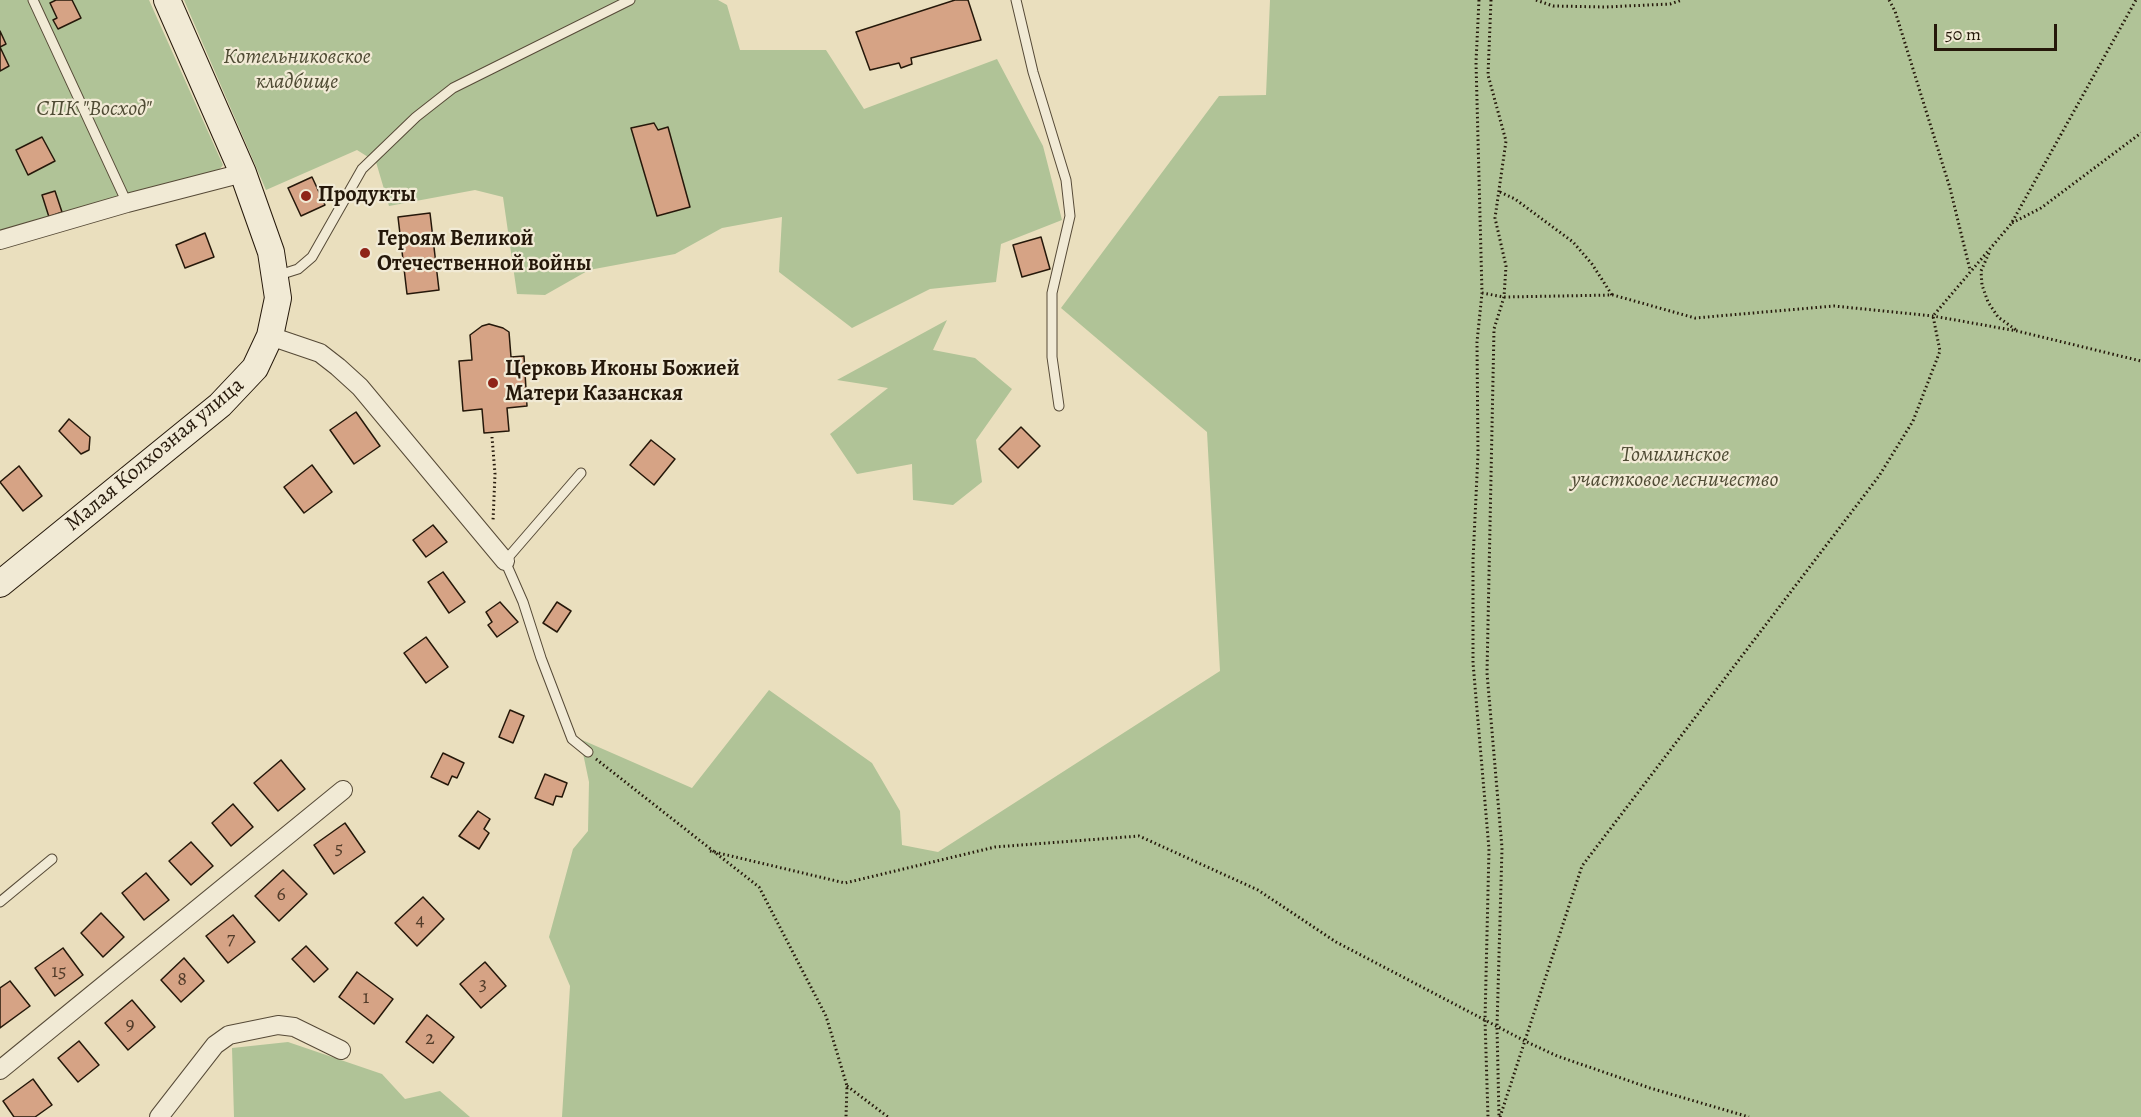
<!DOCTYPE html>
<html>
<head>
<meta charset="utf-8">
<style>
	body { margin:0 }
	#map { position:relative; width:2141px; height:1117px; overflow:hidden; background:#eadfbe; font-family:Alegreya,serif }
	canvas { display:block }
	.scale { position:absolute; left:1934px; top:24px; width:123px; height:27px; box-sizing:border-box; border:3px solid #25180a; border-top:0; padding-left:8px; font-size:18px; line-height:21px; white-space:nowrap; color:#25180a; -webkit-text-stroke:4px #f1ead5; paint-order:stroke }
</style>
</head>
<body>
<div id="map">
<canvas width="2141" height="1117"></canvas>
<div class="scale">50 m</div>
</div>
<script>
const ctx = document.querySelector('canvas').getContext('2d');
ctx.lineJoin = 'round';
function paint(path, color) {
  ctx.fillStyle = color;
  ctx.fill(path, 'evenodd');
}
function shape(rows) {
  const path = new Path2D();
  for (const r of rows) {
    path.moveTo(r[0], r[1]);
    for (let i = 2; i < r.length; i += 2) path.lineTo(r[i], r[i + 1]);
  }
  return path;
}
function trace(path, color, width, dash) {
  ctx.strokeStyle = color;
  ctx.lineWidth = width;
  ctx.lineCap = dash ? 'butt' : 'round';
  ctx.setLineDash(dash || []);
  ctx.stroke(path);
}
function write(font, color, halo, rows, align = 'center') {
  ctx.font = font + ' Alegreya,serif';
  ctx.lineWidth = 4.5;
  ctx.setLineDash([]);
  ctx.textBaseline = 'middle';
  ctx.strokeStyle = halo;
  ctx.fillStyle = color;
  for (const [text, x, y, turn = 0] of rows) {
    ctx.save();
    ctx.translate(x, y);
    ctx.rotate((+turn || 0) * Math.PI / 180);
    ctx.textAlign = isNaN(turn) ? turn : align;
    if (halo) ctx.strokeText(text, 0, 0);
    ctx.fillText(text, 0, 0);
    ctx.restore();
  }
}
paint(shape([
	[0,0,149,0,223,165,213,177,0,233],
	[184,0,718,0,727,5,740,50,826,50,864,109,997,59,1043,146,1062,220,1001,244,996,282,930,289,852,328,779,272,782,217,722,228,675,254,589,270,545,295,517,294,503,197,475,190,389,206,376,162,357,150,266,190],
	[1270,0,2141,0,2141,1117,562,1117,570,986,549,937,573,849,588,831,589,782,580,739,692,788,769,690,872,763,900,811,902,845,938,852,1220,671,1207,432,1061,308,1219,96,1266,95],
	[947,320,933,350,975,358,1012,389,976,440,982,482,953,505,913,500,912,464,857,474,830,434,888,388,837,380],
	[288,1042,382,1074,405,1099,440,1091,470,1117,234,1117,232,1048]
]), '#b0c397');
const building = shape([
	[56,0,72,0,81,18,58,29,53,20,57,18,50,3,56,0],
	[955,0,968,0,981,40,911,58,912,64,901,68,899,63,870,70,856,32,955,0],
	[0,31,6,44,0,47,0,31],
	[0,47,9,66,0,71,0,47],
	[654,123,658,130,668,127,690,207,657,216,631,128,654,123],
	[42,137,55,161,28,175,16,150,42,137],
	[312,177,325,205,301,216,288,188,312,177],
	[55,191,62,212,49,217,42,195,55,191],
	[430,213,439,290,407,294,398,217,430,213],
	[205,233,214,257,185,268,176,245,205,233],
	[1041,237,1050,269,1022,277,1013,245,1041,237],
	[489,324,503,328,509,332,511,357,524,356,527,406,507,408,509,431,484,433,482,409,463,411,459,361,472,360,470,335,482,326,489,324],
	[356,412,380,446,354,464,330,430,356,412],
	[69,419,90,437,89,450,81,454,59,431,69,419],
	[1021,427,1040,446,1018,468,999,449,1021,427],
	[651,440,675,459,654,485,630,465,651,440],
	[312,465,332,492,304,513,284,487,312,465],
	[19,466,42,496,23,511,0,482,19,466],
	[433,525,447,542,426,557,413,540,433,525],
	[443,572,465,602,449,613,428,582,443,572],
	[500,602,518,622,497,637,488,625,492,622,486,612,500,602],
	[557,602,571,611,557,632,543,623,557,602],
	[426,637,448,667,426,683,404,653,426,637],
	[510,710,524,716,513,743,499,737,510,710],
	[443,753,464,763,457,778,452,776,448,785,431,777,443,753],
	[281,760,305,789,278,811,254,783,281,760],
	[545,774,567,783,562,797,556,796,553,805,535,798,545,774],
	[233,804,253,827,231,846,212,823,233,804],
	[478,811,490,819,484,829,489,833,479,849,459,836,478,811],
	[345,823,365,852,334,874,314,845,345,823],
	[191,842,213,866,191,885,169,861,191,842],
	[283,870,307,894,279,921,255,896,283,870],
	[146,873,169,900,144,920,122,893,146,873],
	[423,897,444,919,417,946,395,923,423,897],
	[101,913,124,937,103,957,81,933,101,913],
	[233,915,255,942,228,963,206,936,233,915],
	[306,946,328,969,314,982,292,959,306,946],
	[63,948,83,975,55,996,35,968,63,948],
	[184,958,204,981,181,1002,161,980,184,958],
	[485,962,506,986,481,1008,460,984,485,962],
	[357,972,393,999,374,1024,339,997,357,972],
	[10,981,30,1006,0,1028,0,988,10,981],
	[132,1000,155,1027,128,1050,105,1023,132,1000],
	[427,1015,454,1037,433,1063,406,1042,427,1015],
	[79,1041,99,1065,78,1082,58,1058,79,1041],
	[33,1079,52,1105,35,1117,14,1117,3,1101,33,1079]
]);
paint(building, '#d6a385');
trace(building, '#25180a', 1.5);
const lane = shape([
	[33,0,127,203],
	[1016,0,1033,72,1066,180,1070,216,1052,293,1052,357,1059,406],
	[276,276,298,269,312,257,362,169,416,117,453,88,630,0],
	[581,473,505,561,523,602,541,658,572,739,588,752],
	[0,902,52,859]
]);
const street = shape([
	[0,240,127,203,243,173],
	[270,336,320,353,338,367,360,387,505,561],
	[0,1070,343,790],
	[159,1117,215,1045,229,1035,278,1025,294,1027,341,1050]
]);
const secondary = shape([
	[0,584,220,405,255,368,270,336,278,298,271,252,243,173,167,0]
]);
trace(lane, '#564a37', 11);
trace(street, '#564a37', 20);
trace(secondary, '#25180a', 28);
trace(shape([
	[1479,0,1476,62,1482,293,1477,342,1478,454,1473,560,1473,663,1489,849,1485,1020,1488,1117],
	[1491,0,1488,75,1506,141,1495,218,1506,266,1504,297,1494,329,1487,673,1502,848,1497,1027,1499,1117],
	[1536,0,1553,6,1605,7,1670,4,1682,0],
	[1889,0,1895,11,1950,188,1970,270],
	[1500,192,1515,199,1573,242,1592,264,1612,295],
	[2012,223,2041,208,2141,133],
	[1989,253,1981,271,1982,285,1988,302,1998,317,2016,330],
	[1482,293,1504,297,1613,295,1695,318,1834,306,1933,316,2017,331,2141,361],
	[492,437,495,474,493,521],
	[596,759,759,887,826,1016,847,1086,846,1117],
	[710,851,845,883,995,847,1139,836,1258,890,1336,942,1525,1041,1557,1056,1650,1088,1749,1117],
	[847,1086,888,1117],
	[1500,1117,1582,866,1879,476,1913,421,1940,351,1933,316,2011,224,2136,0]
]), '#25180a', 3, [1.5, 3]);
trace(lane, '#f1ead5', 9);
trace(street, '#f1ead5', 18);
trace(secondary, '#f1ead5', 26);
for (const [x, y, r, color] of [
	[306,196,6,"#8f2418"],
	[365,253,6,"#8f2418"],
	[493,383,6,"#8f2418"]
]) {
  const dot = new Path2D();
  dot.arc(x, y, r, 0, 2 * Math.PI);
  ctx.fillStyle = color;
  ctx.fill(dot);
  trace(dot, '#f1ead5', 2);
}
write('20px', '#513b29', null, [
	["5",339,849],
	["6",281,895],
	["4",420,921],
	["7",231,939],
	["15",59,972],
	["8",182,980],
	["3",483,985],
	["1",366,998],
	["9",130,1025],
	["2",430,1039]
]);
write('italic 22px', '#4f4b34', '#f1ead5', [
	["Котельниковское",297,58],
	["кладбище",297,83],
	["СПК \"Восход\"",94,110],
	["Томилинское",1675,456],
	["участковое лесничество",1675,481]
]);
write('bold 22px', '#25180a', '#f1ead5', [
	["Продукты",318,196],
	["Героям Великой",377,240],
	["Отечественной войны",377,265],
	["Церковь Иконы Божией",505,370],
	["Матери Казанская",505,395]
], 'left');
write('22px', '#25180a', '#f1ead5', [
	["Малая Колхозная улица",155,455,-40]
]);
</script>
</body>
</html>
